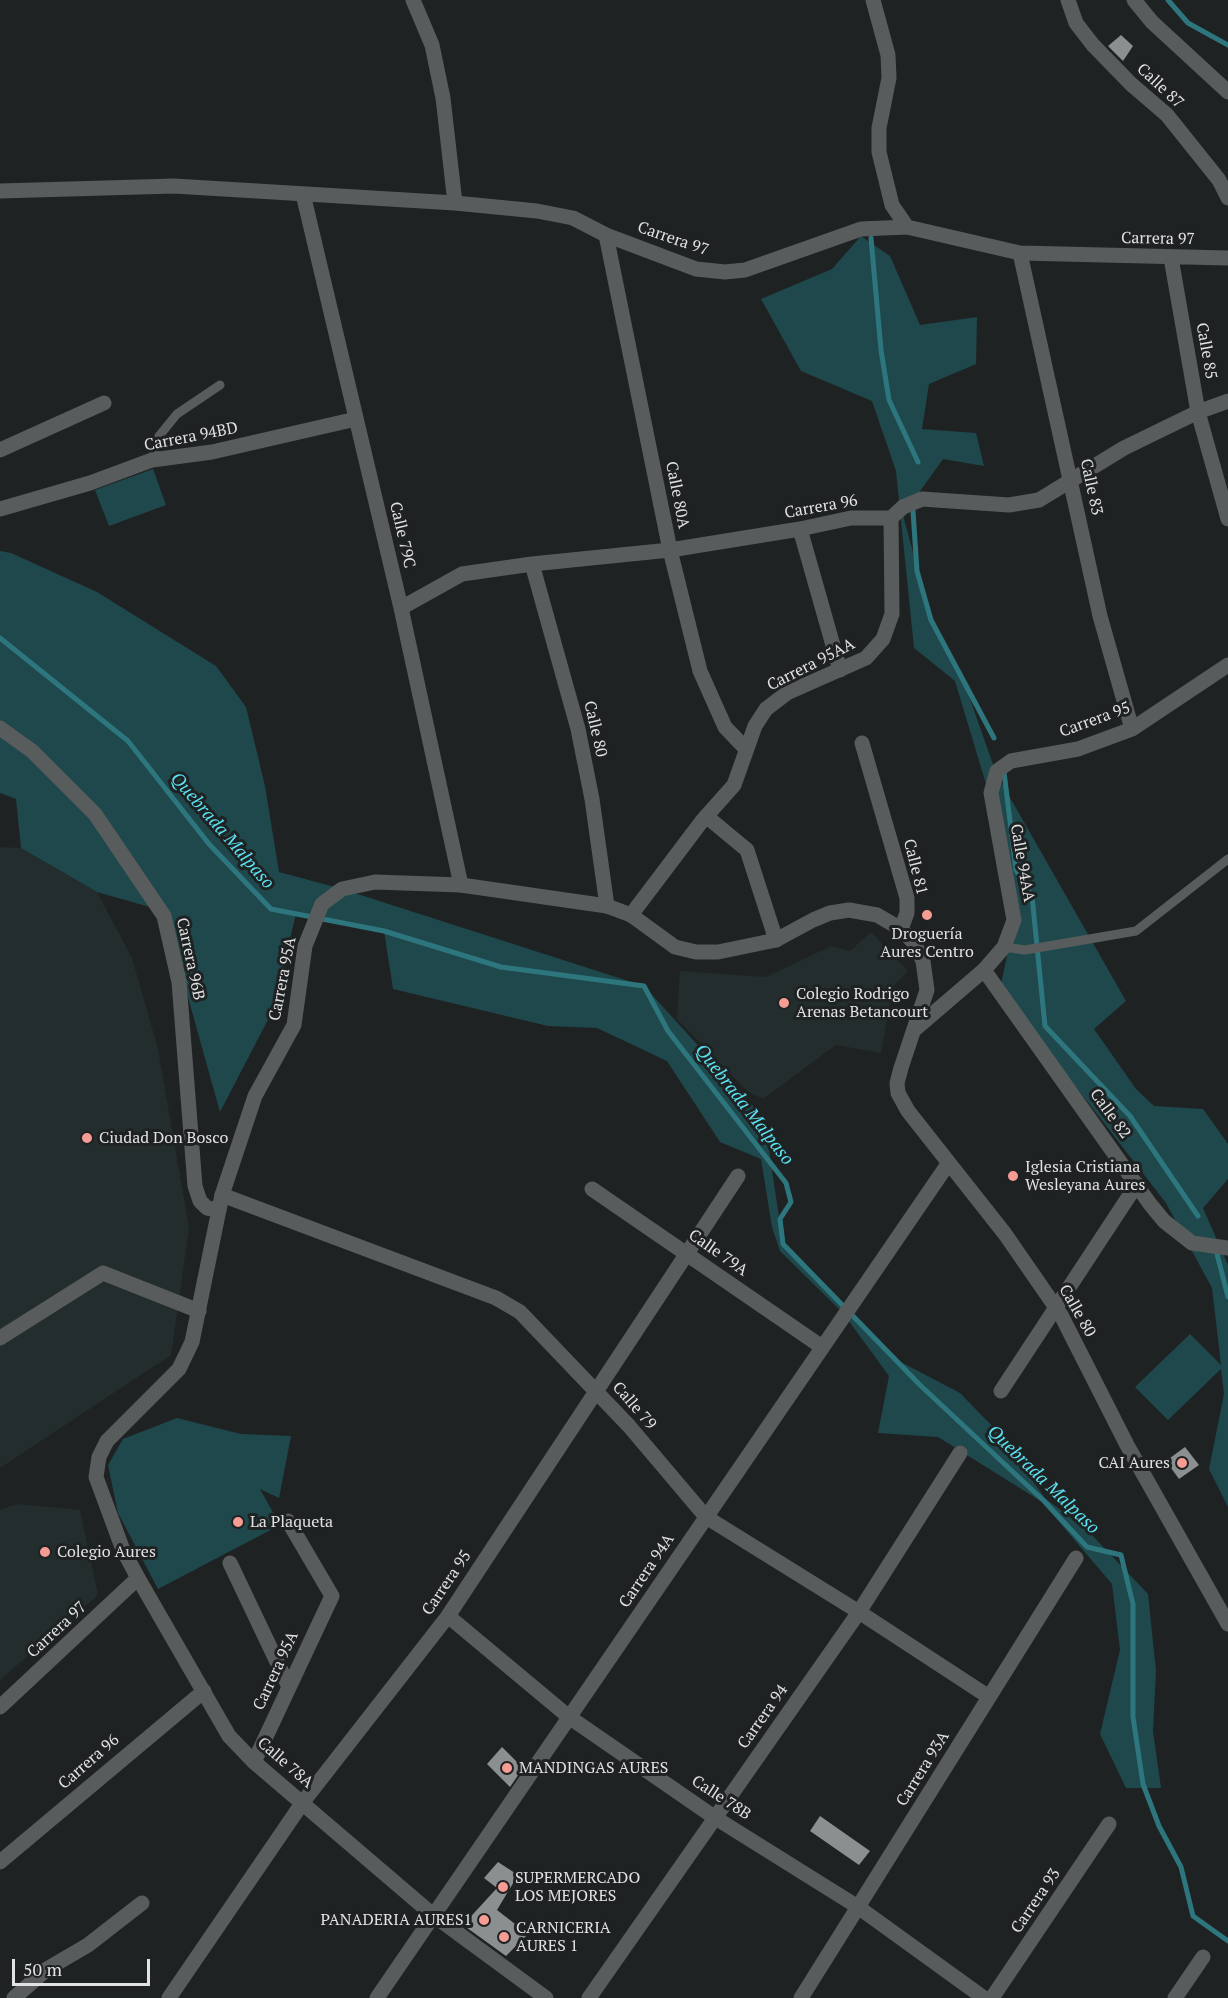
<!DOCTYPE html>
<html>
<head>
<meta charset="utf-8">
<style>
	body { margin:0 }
	#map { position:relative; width:1228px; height:1998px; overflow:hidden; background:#1f2223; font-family:"PT Serif",serif }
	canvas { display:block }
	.scale { position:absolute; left:12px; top:1959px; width:138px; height:27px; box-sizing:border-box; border:3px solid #e1e2e3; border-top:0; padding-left:8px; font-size:18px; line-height:21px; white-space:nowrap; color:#e1e2e3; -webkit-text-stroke:4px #1f2223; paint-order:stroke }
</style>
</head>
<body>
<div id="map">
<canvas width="1228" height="1998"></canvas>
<div class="scale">50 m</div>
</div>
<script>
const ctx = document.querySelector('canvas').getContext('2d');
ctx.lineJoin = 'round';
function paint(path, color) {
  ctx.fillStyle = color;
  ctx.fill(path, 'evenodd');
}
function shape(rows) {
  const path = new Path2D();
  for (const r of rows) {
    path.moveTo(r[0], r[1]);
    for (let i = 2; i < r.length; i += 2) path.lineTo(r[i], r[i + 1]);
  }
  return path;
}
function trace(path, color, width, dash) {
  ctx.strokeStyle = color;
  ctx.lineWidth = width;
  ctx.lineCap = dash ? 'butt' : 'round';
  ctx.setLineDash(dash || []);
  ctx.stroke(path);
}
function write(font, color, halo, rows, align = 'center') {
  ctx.font = font + ' "PT Serif",serif';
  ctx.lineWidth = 6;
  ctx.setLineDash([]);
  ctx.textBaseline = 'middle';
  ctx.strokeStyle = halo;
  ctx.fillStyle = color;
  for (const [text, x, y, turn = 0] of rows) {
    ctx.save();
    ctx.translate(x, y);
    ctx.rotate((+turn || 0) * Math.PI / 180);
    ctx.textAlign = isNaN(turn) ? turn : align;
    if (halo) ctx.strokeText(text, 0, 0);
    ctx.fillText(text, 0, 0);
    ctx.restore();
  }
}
paint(shape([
	[0,847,21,848,97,892,132,958,158,1049,189,1228,171,1355,0,1468],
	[871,932,908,971,893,986,881,1053,836,1045,763,1099,748,1092,677,1019,680,971,766,977,831,946,850,951],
	[17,1504,80,1510,98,1595,0,1680,0,1510]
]), '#232d2e');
paint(shape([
	[861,236,890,256,920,325,977,317,976,364,929,384,922,429,976,433,984,466,943,459,903,515,931,620,962,676,996,773,1126,1001,1094,1029,1136,1089,1154,1106,1203,1109,1228,1144,1228,1179,1203,1208,1228,1265,1228,1507,1209,1469,1224,1394,1221,1369,1168,1420,1135,1387,1190,1334,1221,1365,1212,1288,1166,1203,1000,989,1015,918,989,794,955,681,914,648,896,471,872,401,801,371,761,299,832,269],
	[153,469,166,505,109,526,95,490],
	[0,551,11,553,97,592,216,666,246,707,265,786,279,872,342,889,644,986,754,1107,765,1123,783,1244,897,1360,960,1393,997,1431,1045,1498,1090,1533,1148,1594,1156,1671,1153,1731,1161,1788,1126,1788,1100,1734,1120,1650,1112,1584,1042,1502,938,1437,878,1433,889,1376,843,1313,780,1251,772,1227,761,1159,720,1142,667,1061,597,1028,548,1026,393,989,384,931,296,914,273,1010,220,1112,164,911,97,892,21,848,16,799,0,793],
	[177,1418,241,1434,291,1436,279,1498,260,1489,280,1525,158,1589,118,1513,108,1465,123,1439]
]), '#1f484c');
trace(shape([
	[1168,0,1188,23,1228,45],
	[871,238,881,350,889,400,918,462],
	[913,511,917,571,931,620,994,738],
	[0,638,128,741,209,844,271,909,384,931,501,967,644,986,668,1031,786,1183,791,1202,780,1219,783,1244,920,1385,1044,1501,1087,1547,1121,1555,1133,1604,1133,1717,1143,1784,1159,1826,1181,1867,1193,1916,1228,1941],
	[1004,772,1016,870,1032,896,1045,1026,1130,1116,1198,1216],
	[1217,1254,1228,1297]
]), '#2e767e', 5);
paint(shape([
	[1121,35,1133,46,1123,61,1108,46],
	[1185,1447,1199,1465,1179,1479,1166,1461],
	[502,1747,523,1768,510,1787,487,1764],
	[820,1816,870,1851,859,1865,810,1831],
	[498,1862,518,1875,497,1910,528,1934,506,1956,463,1925,497,1888,484,1878]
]), '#8b8f8f');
trace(shape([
	[152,460,159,436,177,414,220,385],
	[1004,947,1025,950,1136,931,1228,859]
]), '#595c5c', 9);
trace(shape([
	[413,0,432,45,443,98,455,203],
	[873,0,888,55,889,78,879,128,879,152,892,205,907,227],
	[1068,0,1076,23,1093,45,1131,84,1167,115,1219,180,1228,198],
	[1134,0,1152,22,1228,92],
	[0,191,174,186,455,203,537,211,573,218,606,235,696,269,725,272,745,270,861,229,907,227,1020,253,1228,258],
	[303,194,401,608,461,885],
	[606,235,670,550,700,671,725,727,746,749],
	[1020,253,1100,616,1132,729],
	[1171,258,1198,412,1228,519],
	[0,450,104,403],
	[0,509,90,483,152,460,212,452,356,419],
	[800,529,840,670],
	[532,564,578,729,592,799,607,906],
	[401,608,462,574,532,564,670,550,800,529,851,518,891,518,903,507,922,499,1009,505,1039,500,1124,448,1198,412,1228,401],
	[0,728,32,751,95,814,164,916,179,982,195,1186,200,1201,207,1208,219,1210],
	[862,743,907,898,907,913,901,929],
	[706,816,747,850,776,940],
	[631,915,702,821,734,785,755,726,766,709,787,693,866,658,883,639,892,614,891,518],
	[984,970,1150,1204,1164,1221,1192,1243,1228,1248],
	[914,1030,984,970,1004,947,1014,920,991,793,997,771,1011,761,1078,749,1132,729,1228,665],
	[592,1189,822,1347],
	[222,1195,496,1298,520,1312,629,1426,706,1517,859,1612,989,1697],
	[0,1338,103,1273,199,1311],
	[1001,1391,1137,1184],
	[230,1563,288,1685],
	[448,1616,569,1717,714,1817,858,1907,1076,1558],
	[0,1707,138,1578],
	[254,1762,332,1596,288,1521],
	[0,1862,204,1691],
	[14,1998,47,1969,88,1945,142,1903],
	[169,1998,303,1802,448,1616,738,1176],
	[589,1998,859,1612,960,1453],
	[992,1998,1109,1824],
	[1175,1998,1203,1957]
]), '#595c5c', 15);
trace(shape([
	[377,1998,948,1164],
	[546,1998,433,1915,254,1762,229,1736,138,1578,123,1550,96,1477,99,1457,107,1441,179,1369,192,1342,222,1195,255,1096,294,1025,305,946,322,904,342,889,375,882,461,885,607,906,631,915,675,947,696,952,718,952,776,940,813,920,830,913,849,910,877,915,901,929,914,943,923,961,927,990,901,1068,897,1083,898,1093,908,1111,1005,1234,1061,1315,1127,1445,1228,1624],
	[801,1998,858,1907,984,1998]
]), '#595c5c', 15);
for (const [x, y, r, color] of [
	[927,915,6,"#f59c94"],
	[784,1003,6,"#f59c94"],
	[87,1138,6,"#f59c94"],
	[1013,1176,6,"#f59c94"],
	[1182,1463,6,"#f59c94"],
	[238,1522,6,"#f59c94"],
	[45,1552,6,"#f59c94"],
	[507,1768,6,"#f59c94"],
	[503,1887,6,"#f59c94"],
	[484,1920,6,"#f59c94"],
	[504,1937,6,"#f59c94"]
]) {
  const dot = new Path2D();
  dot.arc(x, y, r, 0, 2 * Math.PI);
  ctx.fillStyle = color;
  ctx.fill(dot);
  trace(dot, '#1f2223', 2);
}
write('16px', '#e1e2e3', '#1f2223', [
	["Calle 87",1160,86,43],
	["Carrera 97",673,239,19],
	["Carrera 97",1158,239,1],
	["Calle 85",1206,351,80],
	["Carrera 94BD",191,437,-11],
	["Calle 83",1091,487,78],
	["Calle 80A",677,495,79],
	["Carrera 96",821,507,-10],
	["Calle 79C",402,535,77],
	["Carrera 95AA",811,665,-27],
	["Carrera 95",1095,720,-20],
	["Calle 80",595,729,77],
	["Calle 94AA",1022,863,80],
	["Calle 81",915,867,76],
	["Carrera 96B",190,959,78],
	["Carrera 95A",283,979,-79],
	["Calle 82",1110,1114,54],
	["Calle 79A",718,1253,35],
	["Calle 80",1077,1311,60],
	["Calle 79",634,1406,49],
	["Carrera 94A",647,1571,-56],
	["Carrera 95",447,1583,-56],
	["Carrera 97",57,1630,-43],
	["Carrera 95A",276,1671,-65],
	["Carrera 94",763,1717,-55],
	["Carrera 96",89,1762,-41],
	["Calle 78A",285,1763,41],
	["Carrera 93A",923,1769,-58],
	["Calle 78B",721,1798,33],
	["Carrera 93",1036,1901,-56]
]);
write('16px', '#e1e2e3', '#1f2223', [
	["Droguería",927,934,"center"],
	["Aures Centro",927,952,"center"],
	["Colegio Rodrigo",796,994],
	["Arenas Betancourt",796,1012],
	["Ciudad Don Bosco",99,1138],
	["Iglesia Cristiana",1025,1167],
	["Wesleyana Aures",1025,1185],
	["CAI Aures",1170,1463,"right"],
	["La Plaqueta",250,1522],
	["Colegio Aures",57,1552],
	["MANDINGAS AURES",519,1768],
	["SUPERMERCADO",515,1878],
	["LOS MEJORES",515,1896],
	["PANADERIA AURES1",472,1920,"right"],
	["CARNICERIA",516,1928],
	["AURES 1",516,1946]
], 'left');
write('italic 18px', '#59e2f1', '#1f2223', [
	["Quebrada Malpaso",222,831,49],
	["Quebrada Malpaso",744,1105,52],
	["Quebrada Malpaso",1043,1480,44]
]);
</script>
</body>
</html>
